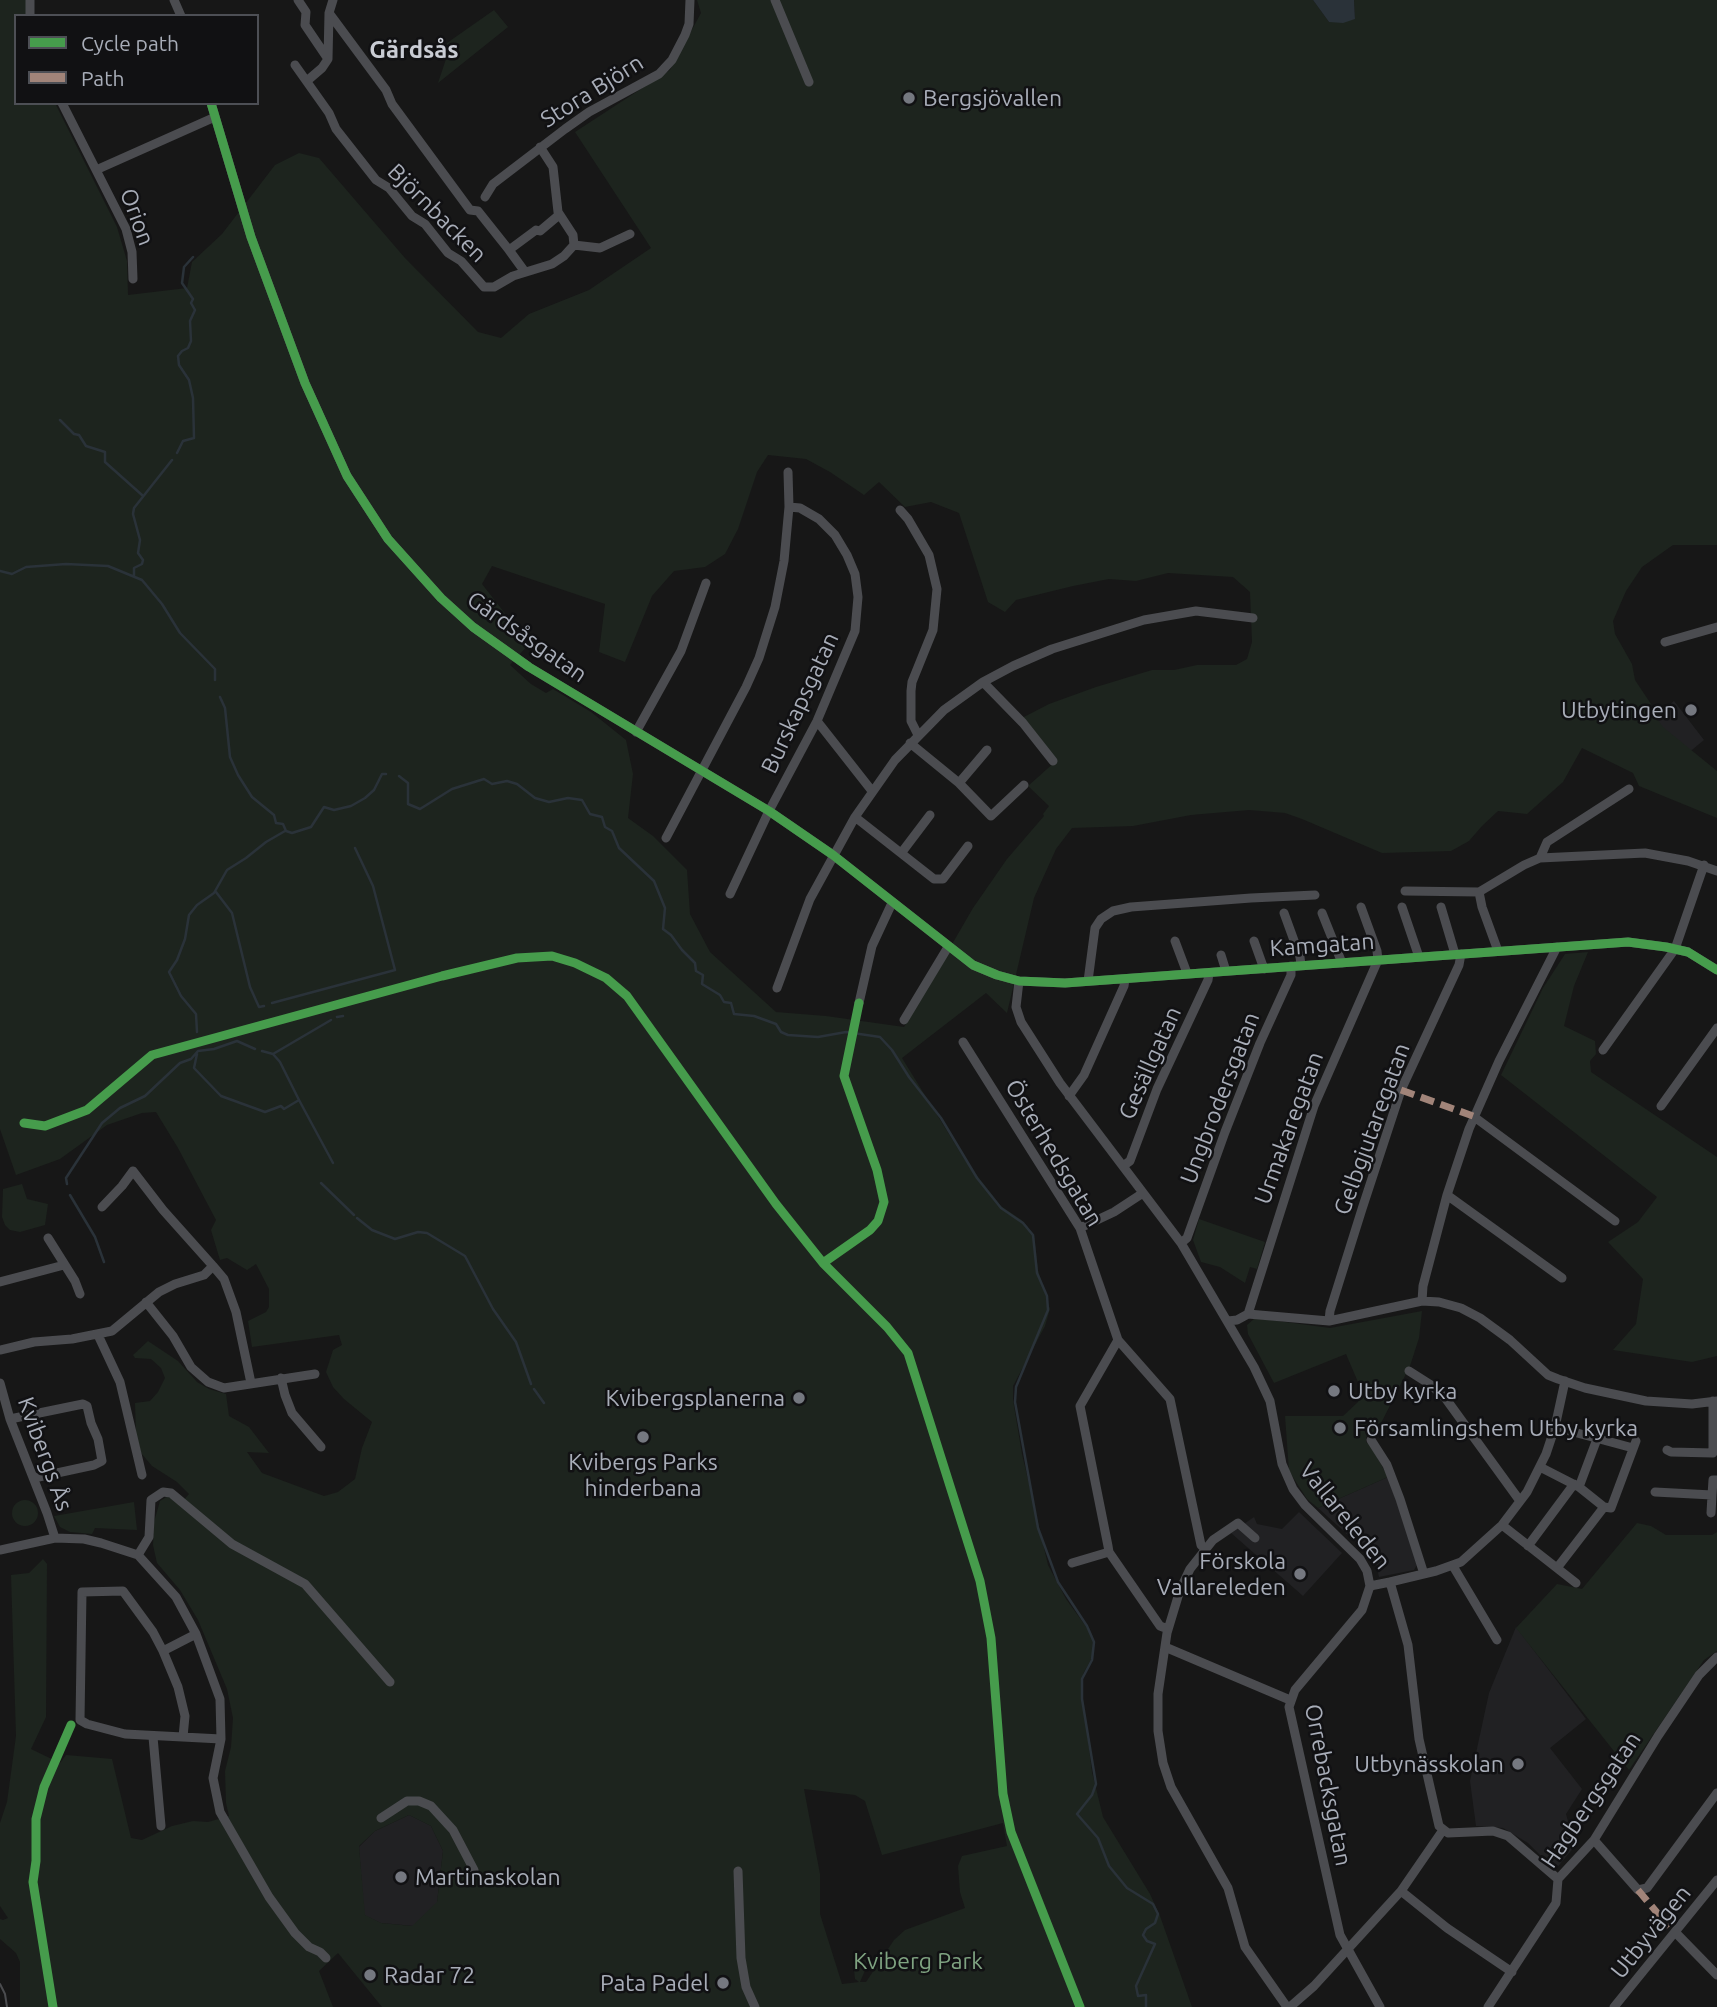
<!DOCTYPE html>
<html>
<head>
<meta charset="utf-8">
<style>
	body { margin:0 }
	#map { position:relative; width:1717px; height:2007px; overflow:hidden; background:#171717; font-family:Ubuntu,sans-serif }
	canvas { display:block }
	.legend { position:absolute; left:14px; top:14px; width:245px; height:91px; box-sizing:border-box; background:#111113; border:2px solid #4d4f55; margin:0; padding:9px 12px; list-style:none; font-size:21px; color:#a8adb8 }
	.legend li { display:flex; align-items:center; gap:14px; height:35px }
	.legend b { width:35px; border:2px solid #4d4f55 }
</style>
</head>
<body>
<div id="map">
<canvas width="1717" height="2007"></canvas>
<ul class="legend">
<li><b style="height:9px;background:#469c4c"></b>Cycle path</li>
<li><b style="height:9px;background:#a18479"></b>Path</li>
</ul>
</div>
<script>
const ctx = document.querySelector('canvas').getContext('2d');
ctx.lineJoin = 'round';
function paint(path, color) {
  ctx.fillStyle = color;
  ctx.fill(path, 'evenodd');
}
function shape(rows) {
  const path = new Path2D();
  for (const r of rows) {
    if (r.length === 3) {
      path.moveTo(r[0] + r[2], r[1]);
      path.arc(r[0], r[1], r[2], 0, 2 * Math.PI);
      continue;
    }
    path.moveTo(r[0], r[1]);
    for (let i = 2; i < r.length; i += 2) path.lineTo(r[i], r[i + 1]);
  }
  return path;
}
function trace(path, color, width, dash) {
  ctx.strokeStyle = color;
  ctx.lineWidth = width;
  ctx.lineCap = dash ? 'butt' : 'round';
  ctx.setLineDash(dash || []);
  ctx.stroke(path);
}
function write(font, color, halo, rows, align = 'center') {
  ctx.font = font + ' Ubuntu,sans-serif';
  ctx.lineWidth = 5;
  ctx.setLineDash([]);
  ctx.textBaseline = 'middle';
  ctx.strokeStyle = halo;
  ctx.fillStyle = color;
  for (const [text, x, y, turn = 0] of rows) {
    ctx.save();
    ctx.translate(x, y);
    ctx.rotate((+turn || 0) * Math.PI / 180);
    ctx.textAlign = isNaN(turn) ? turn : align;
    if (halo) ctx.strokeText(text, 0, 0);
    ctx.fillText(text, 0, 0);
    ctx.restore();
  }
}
paint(shape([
	[1674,701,1704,740,1687,754,1653,730,1654,717],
	[1388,1477,1414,1550,1417,1565,1414,1570,1379,1577,1376,1564,1370,1555,1318,1508],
	[1299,1512,1342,1553,1303,1596,1231,1533,1254,1517,1257,1524,1282,1529],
	[1516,1627,1586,1719,1550,1748,1582,1789,1566,1814,1575,1846,1555,1870,1528,1843,1503,1828,1476,1826,1470,1781,1489,1693],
	[409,1815,431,1826,443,1851,437,1903,413,1926,381,1923,364,1915,359,1847,375,1831]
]), '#212123');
paint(shape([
	[0,0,26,0,26,16,16,16,16,103,55,103,117,227,127,261,128,295,187,288,192,262,222,234,275,165,299,153,319,158,405,258,478,332,501,338,529,314,589,290,651,248,575,132,670,70,701,13,697,0,1313,0,1329,22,1355,19,1354,0,1717,0,1717,545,1673,545,1642,567,1626,591,1613,621,1615,634,1632,664,1635,680,1653,707,1657,719,1663,727,1717,771,1717,818,1639,786,1633,773,1582,748,1563,782,1527,814,1498,811,1482,826,1469,841,1451,851,1382,853,1302,819,1285,813,1249,810,1191,815,1133,826,1072,828,1056,849,1034,898,1007,1013,986,993,902,1058,965,1160,1001,1206,1023,1221,1034,1235,1038,1270,1050,1309,1045,1326,1013,1386,1013,1400,1022,1454,1048,1565,1066,1599,1090,1632,1093,1641,1092,1658,1083,1674,1083,1699,1092,1772,1103,1817,1150,1894,1160,1916,1192,2007,382,2007,338,1953,319,1971,333,2007,20,2007,20,1962,16,1953,0,1939,0,1919,3,1920,8,1918,0,1906,0,1823,7,1802,16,1736,11,1575,29,1573,43,1559,47,1564,46,1717,31,1749,60,1763,66,1755,112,1759,131,1838,142,1840,172,1826,193,1821,208,1822,229,1816,226,1803,225,1771,231,1747,233,1718,227,1689,198,1620,180,1590,157,1563,153,1545,154,1522,160,1501,168,1496,181,1503,189,1494,177,1482,152,1466,141,1453,136,1434,135,1403,150,1401,158,1392,165,1378,161,1368,151,1359,135,1358,133,1355,148,1341,178,1361,197,1382,209,1389,226,1394,229,1416,249,1427,269,1453,247,1452,262,1473,324,1496,338,1492,355,1479,362,1448,372,1422,344,1399,333,1387,326,1372,333,1350,342,1345,339,1335,252,1347,248,1321,266,1312,269,1307,269,1289,256,1264,247,1270,227,1258,220,1260,211,1230,216,1220,178,1148,156,1112,142,1113,107,1125,60,1159,16,1175,0,1129],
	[768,455,806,459,830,472,864,495,879,482,905,507,931,502,959,513,988,602,1005,612,1016,600,1073,586,1109,579,1136,581,1168,573,1233,577,1250,592,1252,642,1247,659,1236,665,1197,665,1174,670,1152,670,1096,687,1049,704,1022,718,1056,761,1028,786,1049,806,1043,814,1044,816,1007,859,973,908,904,1027,826,1016,776,1012,710,952,690,914,687,870,653,836,628,818,633,774,626,740,591,712,553,689,546,693,531,684,510,665,529,644,482,584,492,566,605,604,599,652,625,662,652,596,674,571,705,567,725,554,738,529,757,472],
	[804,1789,855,1795,865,1801,882,1855,1003,1823,1007,1846,962,1856,958,1866,960,1892,965,1908,905,1930,894,1940,866,1982,860,1982,867,1966,867,1960,853,1959,855,1979,859,1982,842,1984,820,1914,820,1874],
	[409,1815,431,1826,443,1851,437,1902,412,1926,381,1923,365,1915,359,1846,375,1831],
	[494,10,508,27,438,83,447,56,447,43],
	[1588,952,1574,986,1564,1026,1595,1041,1596,1054,1590,1061,1591,1072,1717,1157,1717,1356,1692,1362,1613,1350,1636,1324,1643,1279,1608,1242,1638,1222,1657,1197,1501,1075,1543,988,1565,954],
	[22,1184,27,1199,48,1204,45,1225,20,1232,10,1230,5,1225,2,1217,3,1189],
	[1199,1219,1265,1242,1257,1269,1250,1267,1245,1283,1220,1267,1201,1262,1193,1240],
	[1422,1311,1419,1338,1410,1366,1377,1431,1366,1437,1366,1442,1371,1446,1388,1477,1318,1508,1307,1499,1289,1471,1285,1416,1343,1416,1358,1402,1358,1382,1346,1354,1274,1383,1248,1334,1247,1325,1255,1318,1330,1328],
	[25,1513,13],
	[134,1502,137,1530,95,1528,92,1534,70,1532,60,1527,54,1516],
	[1637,1523,1651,1526,1666,1535,1712,1535,1717,1532,1717,1651,1704,1660,1629,1770,1516,1628,1557,1584,1582,1589]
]), '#1d241e');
paint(shape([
	[1313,0,1354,0,1355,19,1343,23,1329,22]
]), '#2a3239');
trace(shape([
	[60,420,74,434,79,435,86,446,105,452,105,462,142,495],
	[177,453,183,441,194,438,193,398,189,380,179,365,178,356,182,351,188,348,191,341,190,321,195,310,191,303,193,299,182,283,184,267,193,257],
	[0,571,12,574,26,567,66,564,108,566,142,580,162,604,180,633,215,669,215,680],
	[134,576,134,568,142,564,143,560,138,553,140,540,133,514,134,508,172,460],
	[220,697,225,708,230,757,238,775,252,797,274,815,276,823,283,824,286,831,292,833,311,827,324,807,334,810,351,806,365,798,374,790,382,774,386,774],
	[399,776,408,783,408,804,420,809,452,789,484,779,492,784,507,781,517,784,535,798,549,802,568,798,582,800,590,814,602,817,605,827,612,831,619,848,654,881,665,908,663,929,671,935,682,950,695,963,696,971,703,975,702,984,720,995,724,1002,731,1003,734,1014,754,1016,776,1024,781,1032,788,1035,818,1037,846,1032,880,1037,892,1050,909,1077,941,1118,977,1178,1001,1208,1023,1223,1033,1235,1037,1273,1047,1296,1048,1310,1016,1387,1015,1402,1038,1528,1058,1582,1087,1626,1094,1642,1092,1660,1082,1679,1082,1699,1096,1784,1092,1795,1077,1814,1098,1838,1109,1866,1127,1888,1153,1904,1158,1914,1155,1923,1146,1929,1143,1935,1147,1941,1155,1944,1136,1986,1138,1996,1146,1995,1146,2007],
	[216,892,232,913,250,987,259,1007,264,1006],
	[272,1003,395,970,373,886,355,848],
	[337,1017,343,1016],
	[197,1032,196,1014,181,996,169,972,177,960,185,939,189,915,197,905,214,893,227,870,246,858,266,842,285,831],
	[262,1051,273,1054,280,1062,299,1100],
	[197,1054,194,1068,221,1096,265,1112,281,1106,284,1109,299,1100,333,1163],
	[273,1054,331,1020],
	[321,1183,354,1215],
	[67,1184,66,1178,102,1123,120,1108,145,1096,180,1063,191,1059,198,1051,214,1049,237,1041,255,1049],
	[70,1195,95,1237,104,1262],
	[357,1218,372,1230,395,1239,418,1232,427,1233,465,1256,493,1309,516,1342,531,1384],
	[534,1389,544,1403]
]), '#2a3239', 2.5);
trace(shape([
	[30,0,30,16],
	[174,0,181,16],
	[298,0,306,12,305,25,328,59],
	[775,0,809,82],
	[329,13,386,90,392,104,470,210,478,211,509,250,536,230,540,231,559,215],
	[328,59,329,13,333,0],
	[295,65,329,113,336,129,376,180,389,188,412,216,425,224,448,253,461,261,484,287,494,287,513,276,552,264,564,256,574,245,600,248,630,234],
	[308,80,322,68,328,59],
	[62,103,126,229,132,252,133,279],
	[211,103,251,237,305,383,347,476,388,539,441,598,473,627,529,667,769,811,833,855,973,965,997,975,1019,981,1065,983,1628,942,1666,947,1688,952,1717,970],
	[540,147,553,167,558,212,573,235,574,245],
	[96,170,215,117],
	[485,197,493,184,565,129,589,112,659,74,672,60,685,35,689,24,690,0],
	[509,250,525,272],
	[900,510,908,519,929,555,937,589,933,630,912,682,911,691,911,721,918,735],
	[1665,642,1717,627],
	[983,682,1023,723,1053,761],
	[817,721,872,791],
	[636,732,681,651,706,583],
	[910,743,959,783,991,816,1024,785],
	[959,783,987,750],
	[855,817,934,879,943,879,968,846],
	[666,838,746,687,759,658,775,607,784,561,789,507,788,472],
	[902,852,930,815],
	[1540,858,1547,842,1629,789],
	[1405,891,1479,892],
	[730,894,769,811,817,721,855,631,858,597,855,574,847,555,835,535,819,519,800,508,789,507],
	[1402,907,1419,957],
	[1441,907,1455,954],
	[1284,913,1300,957,1301,965],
	[1322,913,1342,963],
	[1175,941,1187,973],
	[1254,941,1264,969],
	[1498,951,1482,907,1479,892,1524,865,1540,858,1645,853,1688,861,1717,871],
	[1221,955,1226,971],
	[1019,981,1016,1007,1021,1022,1060,1083,1181,1243,1254,1367,1270,1401,1282,1464,1293,1489,1305,1505,1360,1559,1367,1571,1370,1586,1390,1582,1408,1645,1419,1739,1439,1826,1448,1833,1493,1831,1508,1836,1558,1879],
	[1088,981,1095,928,1101,919,1113,911,1131,907,1251,898,1315,895],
	[777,988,810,899,855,817,895,760,944,710,983,682,1013,666,1052,649,1144,620,1196,611,1253,618],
	[859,1003,872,946,892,903],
	[904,1020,948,947],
	[963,1042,1080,1228,1118,1340,1080,1406,1108,1546,1109,1552,1160,1626,1168,1629],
	[1603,1050,1675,949,1704,865],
	[1069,1096,1084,1075,1124,986,1125,979],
	[1661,1106,1717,1028],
	[1473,1116,1615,1221],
	[1123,1166,1130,1161,1157,1089,1208,980,1209,973],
	[1447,1195,1562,1278],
	[102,1207,122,1186,133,1171,163,1210,213,1266],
	[1080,1228,1114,1212,1143,1193],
	[48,1238,75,1281,80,1294],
	[1181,1243,1187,1238,1225,1132,1260,1043,1291,975,1291,966],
	[0,1282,64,1265],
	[1422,1301,1423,1286,1447,1195,1469,1129,1499,1061,1557,947],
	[146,1302,173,1336,191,1367,208,1382,224,1388,315,1374],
	[1248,1314,1314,1106,1378,960,1377,951,1361,907],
	[1228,1321,1237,1320,1248,1314,1329,1321,1422,1301,1439,1302,1461,1308,1480,1318,1510,1340,1548,1375,1558,1379,1585,1388,1646,1401,1692,1404,1717,1401],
	[1329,1321,1330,1311,1362,1209,1401,1090,1459,965,1461,954],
	[98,1335,120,1382,142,1475],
	[1118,1340,1170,1399,1201,1545,1204,1548],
	[0,1350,34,1342,72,1339,112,1331,159,1292,175,1284,204,1275,213,1266,224,1279,236,1312,251,1383],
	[1409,1371,1431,1385,1446,1399,1520,1501],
	[281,1378,285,1395,292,1413,321,1447],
	[0,1383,10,1419,47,1513,55,1538],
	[10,1419,83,1404,87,1406,91,1423,98,1439,102,1461,94,1465,34,1478],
	[1555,1427,1633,1448],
	[1371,1440,1387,1465,1400,1499,1424,1574],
	[1667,1450,1671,1452,1713,1453,1713,1401],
	[1540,1467,1579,1487,1604,1507,1611,1508,1636,1441],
	[1579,1487,1597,1439],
	[1655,1492,1712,1495,1713,1480,1717,1480],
	[1711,1513,1712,1495],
	[1502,1525,1576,1583],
	[1255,1538,1238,1523,1213,1540,1190,1569,1180,1590,1167,1633,1158,1694,1158,1731,1163,1763,1171,1787,1228,1888,1245,1947,1287,2007],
	[1528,1546,1574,1484],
	[0,1550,55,1538,84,1539,101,1543,138,1555,176,1597,196,1634,220,1699,221,1739,213,1778,220,1812,269,1897,295,1933,309,1947,320,1952,326,1958],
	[138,1555,149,1537,151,1500,163,1492,171,1493,232,1544,305,1584,390,1682],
	[1072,1563,1109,1552],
	[1453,1566,1497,1640],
	[1557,1568,1604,1507],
	[1390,1582,1436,1571,1461,1562,1502,1525,1527,1492,1546,1454,1555,1427,1565,1381],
	[1370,1586,1362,1610,1295,1690,1289,1707,1340,1935,1380,2007],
	[1165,1647,1290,1700],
	[163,1651,196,1634],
	[153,1737,161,1826],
	[183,1737,185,1716,178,1687,163,1651,153,1632,123,1591,82,1592,80,1720,87,1724,125,1734,221,1739],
	[381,1818,407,1801,419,1801,431,1806,453,1830,474,1870],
	[1594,1840,1638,1890,1647,1888,1717,1793],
	[738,1871,741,1958,746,1987,755,2007],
	[1401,1891,1447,1928,1512,1972],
	[1675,1932,1717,1975],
	[1290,2007,1314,1986,1401,1891,1443,1830],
	[1488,2007,1556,1903,1558,1879,1594,1840,1658,1736,1699,1675,1717,1657],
	[1614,2007,1717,1880]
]), '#4b4c50', 9);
trace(shape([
	[0,1984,5,1994,7,2007]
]), '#4b4c4f', 2);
trace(shape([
	[1401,1090,1473,1116],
	[1638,1890,1669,1927]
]), '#a18479', 7, [14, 7]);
trace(shape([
	[211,103,251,237,305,383,347,476,388,539,441,598,473,627,529,667,769,811,833,855,973,965,997,975,1019,981,1065,983,1628,942,1666,947,1688,952,1717,970],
	[24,1123,45,1126,87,1110,152,1055,442,976,517,958,552,956,575,963,606,978,627,996,776,1204,823,1263,887,1327,908,1353,980,1581,991,1638,1003,1794,1011,1832,1080,2007],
	[823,1263,870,1230,878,1221,884,1202,877,1170,844,1076,859,1003],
	[53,2007,33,1882,36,1861,36,1819,44,1787,71,1725]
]), '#469c4c', 9);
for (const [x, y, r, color] of [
	[909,98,7,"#757880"],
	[1691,710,7,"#757880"],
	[1334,1391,7,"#757880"],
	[799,1398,7,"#757880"],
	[1340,1428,7,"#757880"],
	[643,1437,7,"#757880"],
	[1300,1574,7,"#757880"],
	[1518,1764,7,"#757880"],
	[401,1877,7,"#757880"],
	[370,1975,7,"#757880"],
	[723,1983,7,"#757880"]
]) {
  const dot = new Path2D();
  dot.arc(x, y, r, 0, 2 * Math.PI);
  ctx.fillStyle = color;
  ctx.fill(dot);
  trace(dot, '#111113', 2.5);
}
write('23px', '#a8adb8', '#111113', [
	["Stora Björn",592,91,-32],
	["Björnbacken",437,213,45],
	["Orion",137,217,70],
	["Gärdsåsgatan",527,637,35],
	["Burskapsgatan",800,703,-65],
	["Kamgatan",1322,945,-4],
	["Gesällgatan",1150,1063,-66],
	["Ungbrodersgatan",1220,1098,-69],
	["Urmakaregatan",1289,1128,-70],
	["Gelbgjutaregatan",1372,1129,-70],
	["Österhedsgatan",1054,1153,59],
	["Kvibergs Ås",45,1454,70],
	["Vallareleden",1345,1516,51],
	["Orrebacksgatan",1328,1785,79],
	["Hagbergsgatan",1591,1800,-56],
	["Utbyvägen",1651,1932,-51]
]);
write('23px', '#a8adb8', '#111113', [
	["Bergsjövallen",923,98],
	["Utbytingen",1677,710,"right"],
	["Utby kyrka",1348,1391],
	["Kvibergsplanerna",785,1398,"right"],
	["Församlingshem Utby kyrka",1354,1428],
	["Kvibergs Parks",643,1462,"center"],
	["hinderbana",643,1488,"center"],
	["Förskola",1286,1561,"right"],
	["Vallareleden",1286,1587,"right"],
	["Utbynässkolan",1504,1764,"right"],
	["Martinaskolan",415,1877],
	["Radar 72",384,1975],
	["Pata Padel",709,1983,"right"]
], 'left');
write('23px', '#7fa381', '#111113', [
	["Kviberg Park",918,1961]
]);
write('bold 24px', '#c9ccd4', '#111113', [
	["Gärdsås",414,50]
]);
</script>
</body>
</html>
